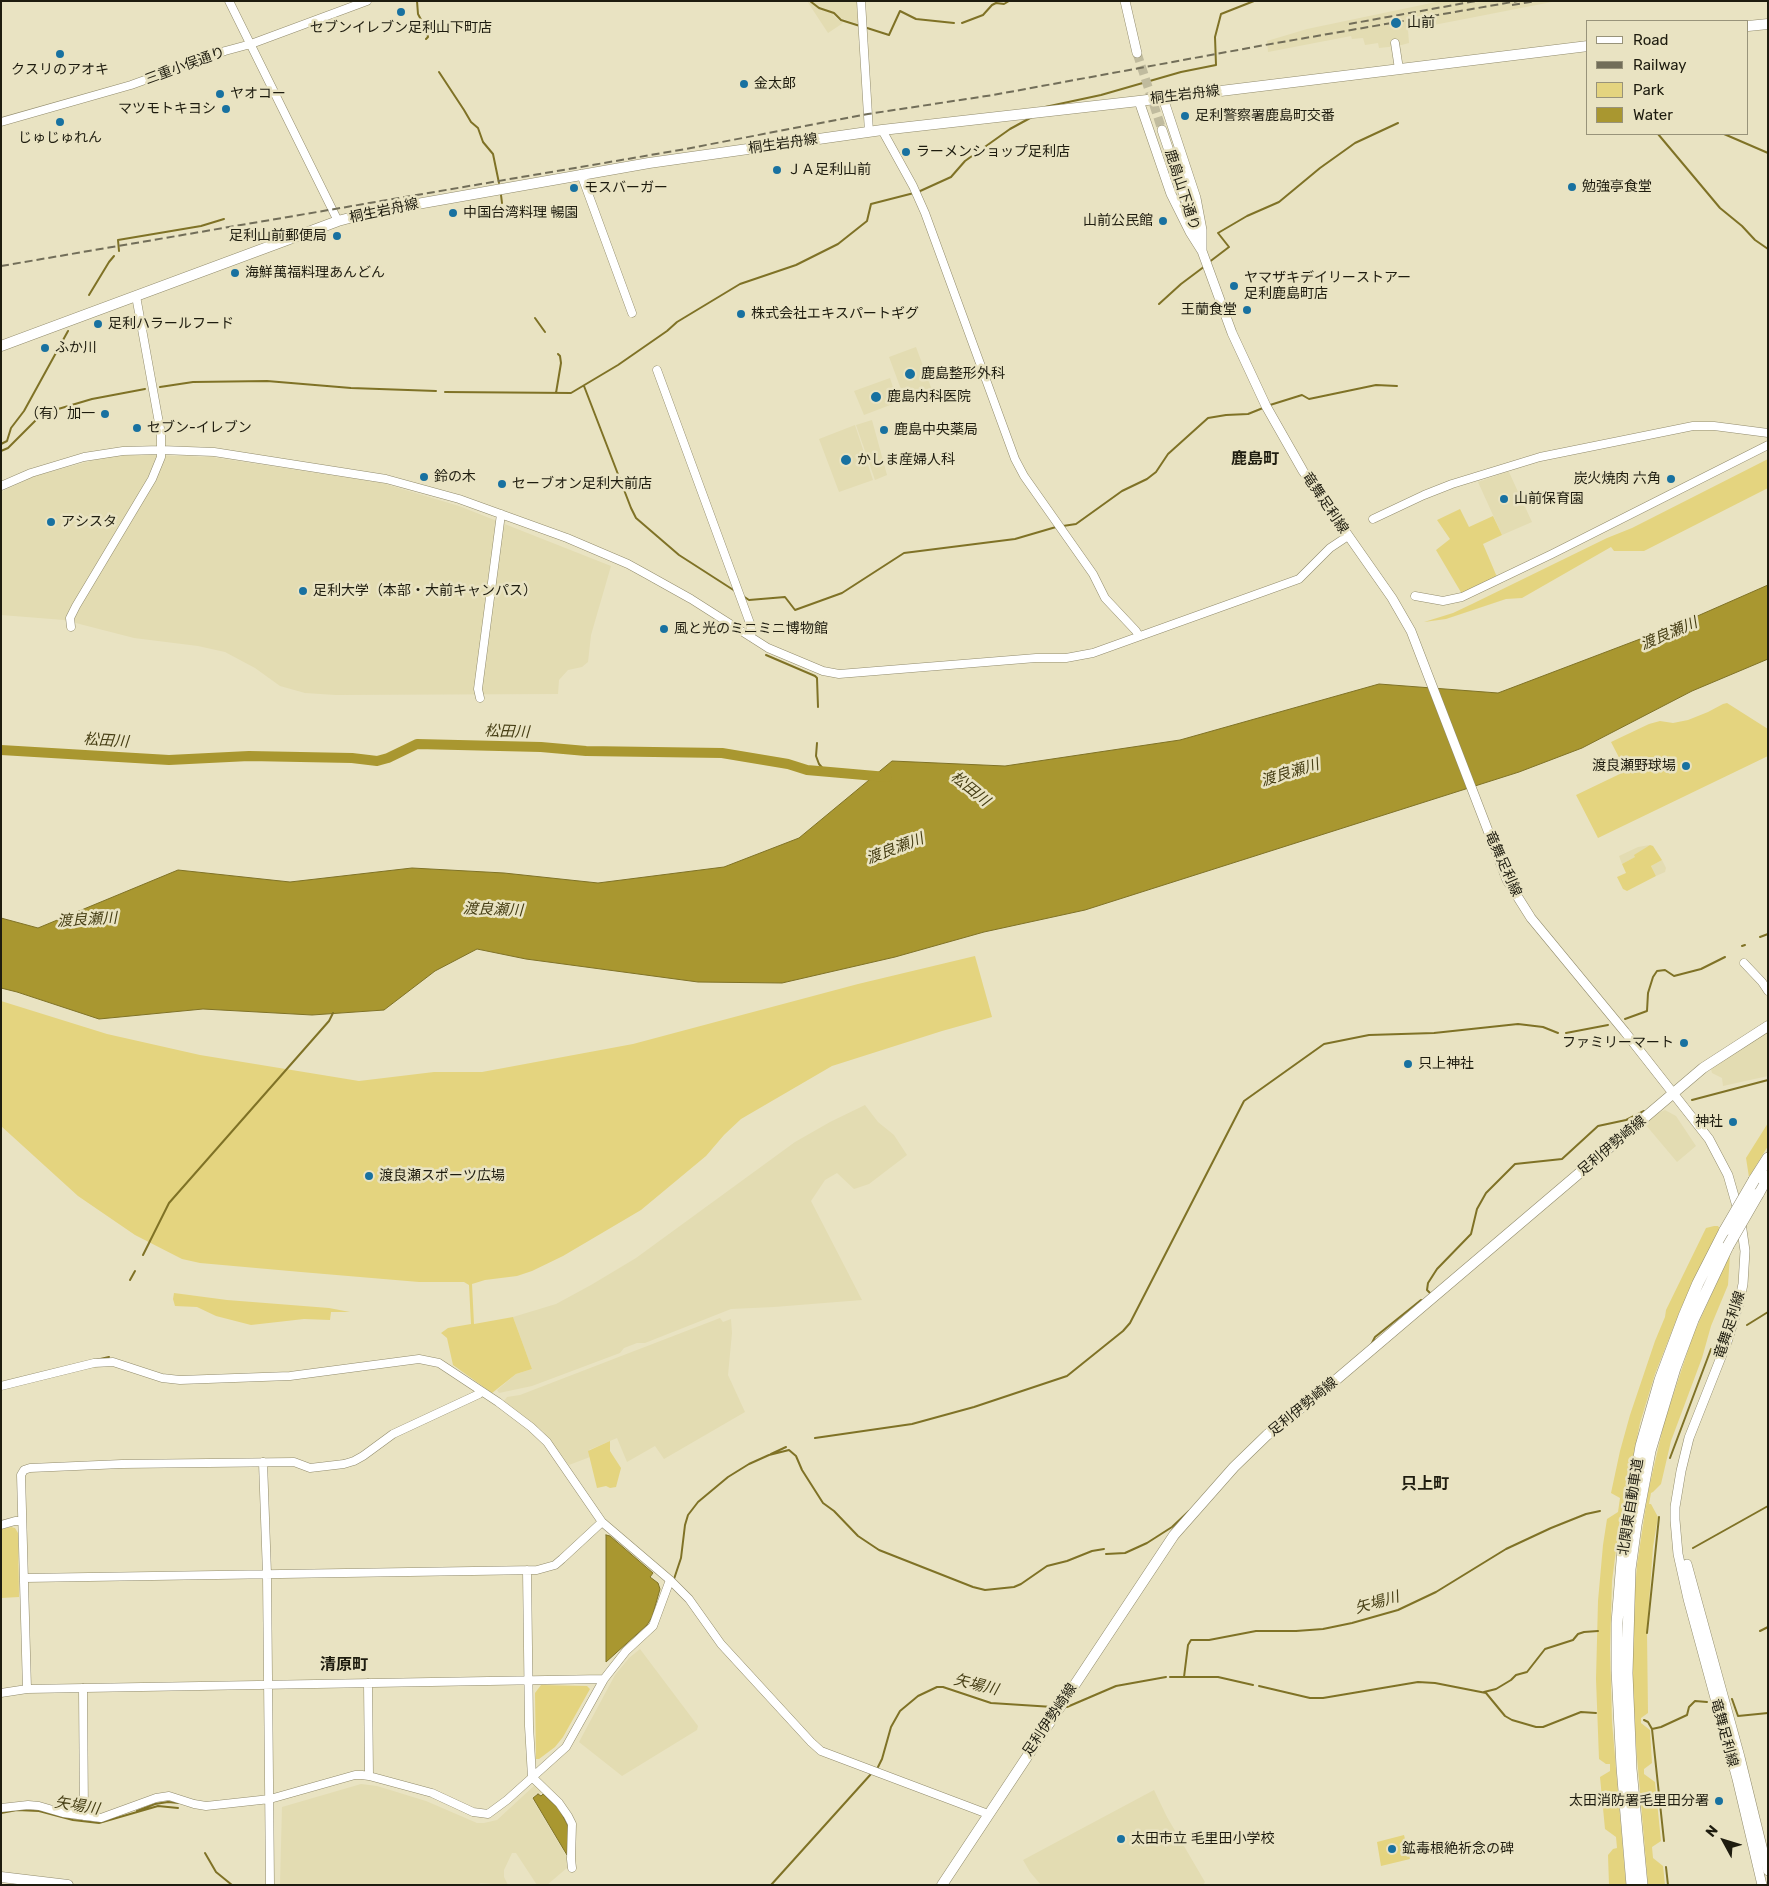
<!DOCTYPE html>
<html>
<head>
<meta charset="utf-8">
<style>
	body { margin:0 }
	#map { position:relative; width:1769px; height:1886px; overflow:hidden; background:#e9e3c2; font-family:Rubik,sans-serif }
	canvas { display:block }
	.frame { position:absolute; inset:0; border:2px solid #1e1c0f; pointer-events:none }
	.legend { position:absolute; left:1586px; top:20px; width:162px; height:115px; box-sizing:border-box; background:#e9e3c2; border:1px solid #98937a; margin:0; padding:6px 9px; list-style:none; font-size:15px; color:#1e1c0f }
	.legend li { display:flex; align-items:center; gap:10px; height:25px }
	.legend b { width:25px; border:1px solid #98937a }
	.north { position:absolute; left:1699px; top:1816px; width:50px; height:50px; -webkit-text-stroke:4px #e9e3c2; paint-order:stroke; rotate:309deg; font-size:14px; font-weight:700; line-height:20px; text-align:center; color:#1e1c0f }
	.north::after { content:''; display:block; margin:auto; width:18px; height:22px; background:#1e1c0f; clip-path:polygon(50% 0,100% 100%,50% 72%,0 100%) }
</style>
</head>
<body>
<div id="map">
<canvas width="1769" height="1886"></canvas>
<div class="frame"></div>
<ul class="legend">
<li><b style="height:6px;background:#fff"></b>Road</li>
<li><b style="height:6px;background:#726e59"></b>Railway</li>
<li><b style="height:14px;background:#e4d47f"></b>Park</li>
<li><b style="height:14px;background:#a99730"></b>Water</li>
</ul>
<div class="north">N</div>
</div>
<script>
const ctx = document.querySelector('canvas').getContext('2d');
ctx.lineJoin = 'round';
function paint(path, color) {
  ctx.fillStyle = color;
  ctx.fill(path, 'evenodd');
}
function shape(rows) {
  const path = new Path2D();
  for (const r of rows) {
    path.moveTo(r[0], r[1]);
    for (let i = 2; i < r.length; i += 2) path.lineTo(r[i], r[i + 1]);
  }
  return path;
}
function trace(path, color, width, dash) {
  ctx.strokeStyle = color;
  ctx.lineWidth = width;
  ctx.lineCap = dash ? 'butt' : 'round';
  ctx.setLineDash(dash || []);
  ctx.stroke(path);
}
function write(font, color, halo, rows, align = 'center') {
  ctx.font = font + ' Rubik,"Noto Sans JP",sans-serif';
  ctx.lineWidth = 5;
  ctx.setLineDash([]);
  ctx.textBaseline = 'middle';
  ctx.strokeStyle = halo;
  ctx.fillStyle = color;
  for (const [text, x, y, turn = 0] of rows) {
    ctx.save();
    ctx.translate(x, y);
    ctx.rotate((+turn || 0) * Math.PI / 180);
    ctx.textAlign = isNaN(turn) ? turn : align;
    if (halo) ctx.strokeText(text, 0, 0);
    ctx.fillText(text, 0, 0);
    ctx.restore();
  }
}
paint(shape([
	[807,1,858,1,859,24,840,18,835,13,833,15,836,18,843,23,828,33],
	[1441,1,1557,1,1408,30,1409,43,1398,46,1379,48,1378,43,1365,45,1363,38,1352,39,1351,36,1268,52,1267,41,1307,29],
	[916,347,932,390,905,400,889,357],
	[890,378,898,402,864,415,854,391],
	[872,420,887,475,875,480,856,425],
	[855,425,873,480,839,492,819,439],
	[150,455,211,457,382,483,459,506,611,566,591,635,588,662,582,667,568,670,559,680,558,694,336,695,305,693,280,686,255,668,225,652,198,646,134,638,64,620,1,615,1,492,35,476,109,456],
	[1507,472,1509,472,1514,483,1532,522,1502,535,1478,482],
	[1650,845,1635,855,1636,857,1622,864,1619,856,1638,847],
	[1662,860,1666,868,1665,872,1656,876,1651,866],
	[1768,1031,1768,1076,1723,1086,1722,1078,1712,1073,1711,1069],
	[865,1105,878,1122,894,1135,907,1155,869,1184,854,1189,837,1173,825,1180,811,1201,862,1300,774,1307,731,1309,645,1343,637,1343,624,1348,620,1353,532,1386,499,1393,497,1390,516,1374,532,1369,513,1317,556,1304,591,1285,636,1258,795,1142,830,1122],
	[1665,1110,1676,1116,1696,1146,1677,1162,1645,1124,1658,1113],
	[720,1318,723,1322,731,1319,732,1333,728,1375,745,1412,664,1459,655,1446,627,1462,617,1438,589,1450,590,1457,569,1465,543,1431,504,1401,507,1397,520,1395],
	[640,1649,698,1726,697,1730,622,1776,579,1742,615,1675,629,1658],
	[361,1784,377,1786,426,1801,477,1823,484,1823,497,1820,536,1784,543,1791,540,1794,538,1792,532,1798,567,1857,568,1867,547,1885,537,1885,516,1853,512,1853,504,1870,504,1877,508,1885,480,1883,479,1885,280,1885,282,1807],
	[1154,1790,1167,1817,1205,1882,1203,1885,1041,1885,1030,1872,1023,1860]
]), '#e3dcb2');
paint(shape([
	[1768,459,1768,488,1644,551,1614,551,1611,547,1522,598,1506,599,1446,619,1424,622,1453,613,1472,604,1607,538,1632,528],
	[1460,509,1469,527,1493,516,1502,535,1483,544,1497,577,1462,594,1436,550,1450,539,1437,520],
	[1727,703,1768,729,1768,756,1598,838,1576,795,1626,771,1611,742,1649,724,1660,721,1673,723,1688,720,1708,712,1723,704],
	[1650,845,1653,846,1662,860,1651,866,1656,876,1627,891,1623,889,1617,877,1626,873,1622,864,1635,857,1634,855],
	[975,956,992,1017,942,1031,832,1066,741,1119,724,1135,706,1156,641,1210,563,1256,532,1271,517,1276,485,1280,472,1284,474,1324,513,1317,532,1369,516,1374,492,1393,453,1365,447,1338,441,1333,448,1328,471,1324,469,1285,464,1282,419,1282,301,1272,200,1263,182,1259,135,1235,78,1196,1,1126,1,1001,107,1034,200,1055,359,1081,434,1072,482,1072,633,1044,858,984],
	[1768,1123,1768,1146,1749,1177,1746,1158],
	[1714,1226,1718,1226,1720,1229,1681,1308,1655,1374,1640,1423,1619,1527,1612,1581,1610,1649,1612,1722,1626,1885,1609,1885,1608,1855,1613,1849,1617,1848,1616,1837,1605,1829,1600,1777,1610,1771,1610,1764,1606,1764,1599,1759,1596,1679,1598,1601,1603,1545,1607,1519,1618,1512,1620,1498,1611,1493,1620,1451,1630,1415,1655,1341,1665,1317,1666,1310,1706,1228],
	[1730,1254,1728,1285,1711,1326,1702,1358,1671,1441,1661,1484,1653,1492,1651,1493,1649,1504,1651,1504,1658,1517,1653,1547,1647,1632,1648,1713,1641,1718,1641,1723,1650,1730,1652,1763,1644,1769,1644,1774,1655,1782,1661,1841,1652,1847,1653,1858,1663,1866,1665,1885,1648,1885,1636,1745,1633,1689,1633,1615,1637,1565,1648,1492,1664,1423,1693,1335],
	[174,1293,227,1300,329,1308,350,1312,331,1312,330,1320,304,1319,251,1325,216,1316,197,1307,175,1306,173,1299],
	[610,1441,610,1451,621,1468,616,1487,610,1488,606,1486,597,1488,588,1451],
	[11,1527,15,1528,18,1533,19,1597,1,1598,1,1529],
	[541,1685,587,1686,590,1689,563,1737,555,1747,539,1759,536,1759,535,1693],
	[1404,1835,1410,1859,1381,1866,1377,1842]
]), '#e4d47f');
const water = shape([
	[1768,585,1768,659,1692,691,1582,748,1519,772,1085,910,984,932,895,957,782,983,698,982,526,959,477,949,435,971,384,1010,312,1015,203,1009,99,1019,17,992,1,988,1,918,38,928,178,870,290,882,412,868,504,873,598,883,724,867,799,838,892,761,1005,766,1180,740,1379,684,1498,693,1677,625,1768,585],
	[606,1535,610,1536,653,1573,650,1577,658,1583,660,1589,652,1617,647,1625,606,1662,606,1535],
	[538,1794,541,1796,543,1794,559,1809,568,1826,567,1855,533,1798,538,1794]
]);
paint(water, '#a99730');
trace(water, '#7f7226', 1);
trace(shape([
	[417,1,418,14,426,29,428,37,426,39],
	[810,1,819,8,834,13,841,20,860,26],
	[962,23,983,15,992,5,996,3,1004,4,1009,1],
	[864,27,889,35,900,11,916,19,954,23],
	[439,72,464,110,471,122,478,128,483,142,493,154,499,183],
	[1045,107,1101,95,1181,72,1216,65,1215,37,1221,14,1254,1],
	[1658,134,1720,208,1742,226,1755,240,1768,249],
	[1724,134,1768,153],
	[918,192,951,177,965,161,1010,129,1032,117],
	[501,195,502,203],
	[119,251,118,240,201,226,224,219],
	[1208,263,1229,247,1218,233,1247,216,1279,202,1320,168,1355,143,1398,123],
	[89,295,109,262,114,256],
	[1159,304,1181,284,1205,266],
	[535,318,545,332],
	[584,386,631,508,636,518,679,555,735,591],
	[160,387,193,382,267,381,351,388,436,391],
	[445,392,571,393,618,365,667,331,677,322,740,284,796,265,838,244,867,221,871,204,914,193],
	[556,393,561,363,560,356,558,354],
	[1270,405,1302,395,1309,399,1376,385,1397,386],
	[1,444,7,441,11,428,24,411,68,331],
	[1,451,8,448,41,415,48,412,92,399,145,389],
	[1063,526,1076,524,1122,491,1147,479,1156,472,1168,454,1208,418,1226,415,1248,414,1263,408],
	[743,596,749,600,785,597,795,610,842,593,904,553,1015,539,1056,527],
	[766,655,815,676,817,678,818,707],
	[817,743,816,756,819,764,825,771],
	[1760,937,1768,934],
	[1742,946,1745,945],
	[1625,1019,1647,1011,1648,993,1653,977,1657,971,1665,970,1674,976,1701,969,1725,957],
	[1566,1033,1608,1025],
	[1692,1100,1768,1080],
	[143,1255,169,1203,329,1021,333,1013],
	[130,1280,135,1271],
	[1430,1293,1427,1290,1428,1283,1437,1269,1471,1234,1477,1209,1486,1193,1515,1164,1562,1159,1598,1126,1626,1120,1644,1111],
	[1747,1325,1768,1312],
	[1371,1345,1375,1337,1421,1300],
	[96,1360,109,1357],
	[815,1438,912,1424,974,1407,1067,1376,1123,1331,1130,1323,1244,1101,1324,1044,1369,1035,1434,1033,1518,1024,1543,1027,1558,1033],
	[771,1454,786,1447],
	[1670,1458,1711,1349],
	[1693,1548,1768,1506],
	[1106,1554,1125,1553,1147,1543,1172,1527,1189,1511],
	[674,1579,681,1558,685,1525,688,1515,698,1502,728,1477,749,1464,769,1455,789,1450,796,1456,802,1470,823,1503,834,1511,858,1536,879,1550,973,1587,985,1590,1014,1587,1021,1584,1047,1566,1067,1561,1092,1551,1104,1549],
	[1760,1631,1768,1627],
	[1647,1633,1659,1517],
	[1170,1677,1218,1677,1253,1685],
	[1184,1677,1188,1645,1191,1640,1209,1640,1256,1631,1296,1631,1323,1629,1352,1623,1398,1610,1436,1592,1506,1549,1551,1528,1586,1514,1600,1511],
	[1259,1686,1310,1698,1323,1698,1418,1682,1435,1683,1486,1693,1505,1716,1512,1720,1536,1727,1543,1727,1581,1712,1596,1713],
	[1484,1692,1496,1689,1511,1680,1516,1675,1527,1672,1545,1649,1573,1640,1578,1634,1584,1632,1598,1631],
	[1732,1699,1738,1716,1768,1713],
	[1067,1707,1116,1686,1166,1677],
	[1644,1720,1648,1722,1652,1729,1664,1841],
	[1652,1729,1661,1727,1687,1715,1689,1707,1695,1701,1707,1702],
	[878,1767,882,1759,891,1727,900,1711,918,1696,937,1687,943,1687,991,1703,1053,1707],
	[137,1811,155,1804,168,1802,179,1803],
	[1,1813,17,1810,39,1811,73,1820,99,1823,158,1806,178,1808],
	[205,1853,216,1872,232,1885],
	[1666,1867,1668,1885],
	[771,1885,871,1774]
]), '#7f7226', 2);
trace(shape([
	[1,750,169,760,249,756,352,758,377,761,388,758,417,744,541,747,586,751,722,753,788,764,807,770,887,777]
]), '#a99730', 10);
trace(shape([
	[1137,53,1162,130]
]), '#c0bb9e', 9, [9, 4.5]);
const tertiary = shape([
	[229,1,338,221],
	[861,1,869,132],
	[1395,43,1399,69],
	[1,122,131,85,225,51,251,44,367,1],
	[882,130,913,186,925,213,1015,459,1024,476,1093,574,1105,598,1136,631,1139,636],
	[581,174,632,313],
	[657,370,751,626,751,637],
	[1,486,31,473,84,457,123,451,161,450,214,452,386,479,459,499,567,538,628,564,648,575,691,599,768,648,823,671,839,674,1036,658,1066,658,1093,653,1299,579,1330,548,1348,536],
	[1373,519,1424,495,1452,484,1540,457,1693,426,1714,426,1768,433],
	[1415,596,1443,601,1462,597,1552,554,1768,445],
	[71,627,70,618,76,606,152,479,161,457,161,434,136,296],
	[480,698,478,689,501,514],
	[1744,963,1762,982,1768,991],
	[1,1386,94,1363,113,1362,162,1378,180,1380,290,1376,419,1359,439,1363,498,1402,531,1427,547,1442,602,1522,670,1580,689,1599,721,1644,811,1742,821,1751,988,1814],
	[263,1462,267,1574,270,1885],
	[1,1525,15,1521,22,1521],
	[527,1570,529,1726,532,1777,559,1803,568,1816,572,1824,571,1859,572,1868],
	[25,1578,537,1570,555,1565,562,1559,602,1522],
	[368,1683,369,1776],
	[83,1688,84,1816],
	[27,1689,21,1475,24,1470,30,1468,122,1464,294,1462,310,1468,344,1464,354,1461,363,1456,393,1434,479,1394,481,1391],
	[1,1693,27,1689,604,1679],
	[1,1808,28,1805,39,1806,63,1813,101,1818,156,1798,169,1796,194,1804,206,1806,270,1799,355,1775,362,1775,369,1776,432,1793,473,1812,488,1814,507,1800,566,1747,604,1679,626,1651,653,1626,670,1580]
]);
const secondary = shape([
	[1125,1,1137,53],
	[1163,98,1196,198,1202,230,1202,251],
	[1139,101,1171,194,1190,232,1202,251,1232,333,1266,406,1303,471,1392,598,1411,631,1507,880,1531,918,1625,1032,1709,1139,1728,1175,1738,1210],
	[1162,130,1198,237],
	[1741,1223,1745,1251,1743,1284,1739,1303,1727,1342,1689,1438,1681,1471,1675,1507,1675,1520,1678,1554,1688,1599,1737,1779,1762,1885],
	[1687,1564,1740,1757,1768,1871]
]);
const primary = shape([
	[1748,26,1768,24],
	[1,346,338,221,372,212,649,163,882,130,1139,101,1588,46],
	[942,1885,1174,1535,1234,1467,1267,1435,1337,1379,1703,1068,1768,1026]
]);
const trunk = shape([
	[1,1877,68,1885]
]);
const motorway = shape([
	[1754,1180,1768,1158],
	[1758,1194,1768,1176],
	[1632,1885,1622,1767,1617,1670,1617,1623,1623,1549,1641,1446,1660,1380,1684,1316,1698,1283,1725,1230],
	[1642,1885,1631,1769,1627,1673,1630,1569,1636,1525,1650,1451,1675,1368,1693,1320,1728,1246]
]);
trace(tertiary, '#918b6c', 9);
trace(secondary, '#918b6c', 10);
trace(primary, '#918b6c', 11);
trace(trunk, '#918b6c', 11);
trace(motorway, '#918b6c', 12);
trace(tertiary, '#fff', 8);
trace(secondary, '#fff', 9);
trace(primary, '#fff', 10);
trace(trunk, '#fff', 10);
trace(motorway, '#fff', 11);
trace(shape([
	[1512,5,1536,1],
	[1349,24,1476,1],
	[1,266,680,150,868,114,993,95,1265,45,1518,1]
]), '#726e59', 2, [8, 4]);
const motorwayBridge = shape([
	[1725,1230,1754,1180],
	[1728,1246,1758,1194]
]);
trace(motorwayBridge, '#918b6c', 12, []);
trace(motorwayBridge, '#fff', 11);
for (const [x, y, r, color] of [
	[401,12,5,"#1871a0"],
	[1396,23,6,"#1871a0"],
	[60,54,5,"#1871a0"],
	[744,84,5,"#1871a0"],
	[220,94,5,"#1871a0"],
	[226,109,5,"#1871a0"],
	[1185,116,5,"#1871a0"],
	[60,122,5,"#1871a0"],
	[906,152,5,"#1871a0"],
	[777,170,5,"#1871a0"],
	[1572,187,5,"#1871a0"],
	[574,188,5,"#1871a0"],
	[453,213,5,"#1871a0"],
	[1163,221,5,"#1871a0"],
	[337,236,5,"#1871a0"],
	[235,273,5,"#1871a0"],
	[1234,286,5,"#1871a0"],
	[1247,310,5,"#1871a0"],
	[741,314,5,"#1871a0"],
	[98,324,5,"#1871a0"],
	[45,348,5,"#1871a0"],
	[910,374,6,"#1871a0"],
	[876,397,6,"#1871a0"],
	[105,414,5,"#1871a0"],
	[137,428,5,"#1871a0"],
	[884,430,5,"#1871a0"],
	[846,460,6,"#1871a0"],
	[424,477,5,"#1871a0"],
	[1671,479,5,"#1871a0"],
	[502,484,5,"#1871a0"],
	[1504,499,5,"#1871a0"],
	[51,522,5,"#1871a0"],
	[303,591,5,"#1871a0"],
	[664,629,5,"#1871a0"],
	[1686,766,5,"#1871a0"],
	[1684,1043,5,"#1871a0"],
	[1408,1064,5,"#1871a0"],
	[1733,1122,5,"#1871a0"],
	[369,1176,5,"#1871a0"],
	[1719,1801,5,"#1871a0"],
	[1121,1839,5,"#1871a0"],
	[1392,1849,5,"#1871a0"]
]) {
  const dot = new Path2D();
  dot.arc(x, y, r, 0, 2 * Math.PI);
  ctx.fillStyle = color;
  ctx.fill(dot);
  trace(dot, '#e9e3c2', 2);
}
write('14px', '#1e1c0f', '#e9e3c2', [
	["山前",1407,23],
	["セブンイレブン足利山下町店",401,28,"center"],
	["クスリのアオキ",60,70,"center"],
	["金太郎",754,84],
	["ヤオコー",230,94],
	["マツモトキヨシ",216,109,"right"],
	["足利警察署鹿島町交番",1195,116],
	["じゅじゅれん",60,138,"center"],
	["ラーメンショップ足利店",916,152],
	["ＪＡ足利山前",787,170],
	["勉強亭食堂",1582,187],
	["モスバーガー",584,188],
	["中国台湾料理 暢園",463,213],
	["山前公民館",1153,221,"right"],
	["足利山前郵便局",327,236,"right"],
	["海鮮萬福料理あんどん",245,273],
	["ヤマザキデイリーストアー",1244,278],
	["足利鹿島町店",1244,294],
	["王蘭食堂",1237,310,"right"],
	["株式会社エキスパートギグ",751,314],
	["足利ハラールフード",108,324],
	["ふか川",55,348],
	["鹿島整形外科",921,374],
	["鹿島内科医院",887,397],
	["（有）加一",95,414,"right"],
	["セブン-イレブン",147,428],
	["鹿島中央薬局",894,430],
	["かしま産婦人科",857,460],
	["鈴の木",434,477],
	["炭火焼肉 六角",1661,479,"right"],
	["セーブオン足利大前店",512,484],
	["山前保育園",1514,499],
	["アシスタ",61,522],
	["足利大学（本部・大前キャンパス）",313,591],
	["風と光のミニミニ博物館",674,629],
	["渡良瀬野球場",1676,766,"right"],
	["ファミリーマート",1674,1043,"right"],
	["只上神社",1418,1064],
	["神社",1723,1122,"right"],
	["渡良瀬スポーツ広場",379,1176],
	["太田消防署毛里田分署",1709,1801,"right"],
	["太田市立 毛里田小学校",1131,1839],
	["鉱毒根絶祈念の碑",1402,1849]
], 'left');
write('14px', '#1e1c0f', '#e9e3c2', [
	["三重小俣通り",185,66,-20],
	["桐生岩舟線",1185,95,-7],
	["桐生岩舟線",783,144,-8],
	["鹿島山下通り",1182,190,72],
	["桐生岩舟線",384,211,-12],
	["竜舞足利線",1325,503,56],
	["竜舞足利線",1503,864,66],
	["足利伊勢崎線",1612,1146,-40],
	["竜舞足利線",1730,1325,-72],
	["足利伊勢崎線",1303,1407,-39],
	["北関東自動車道",1631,1507,-81],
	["足利伊勢崎線",1050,1720,-56],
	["竜舞足利線",1724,1733,75]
]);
write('italic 15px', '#463e14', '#e9e3c2', [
	["渡良瀬川",1669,634,-23],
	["松田川",507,732,2],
	["松田川",106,741,4],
	["渡良瀬川",1290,773,-17],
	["松田川",970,789,39],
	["渡良瀬川",895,849,-21],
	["渡良瀬川",493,910,2],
	["渡良瀬川",87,920,-3],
	["矢場川",1377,1603,-16],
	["矢場川",976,1685,14],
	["矢場川",77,1806,9]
]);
write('bold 16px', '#1e1c0f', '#e9e3c2', [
	["鹿島町",1255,459],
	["只上町",1425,1484],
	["清原町",344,1665]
]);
</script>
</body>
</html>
